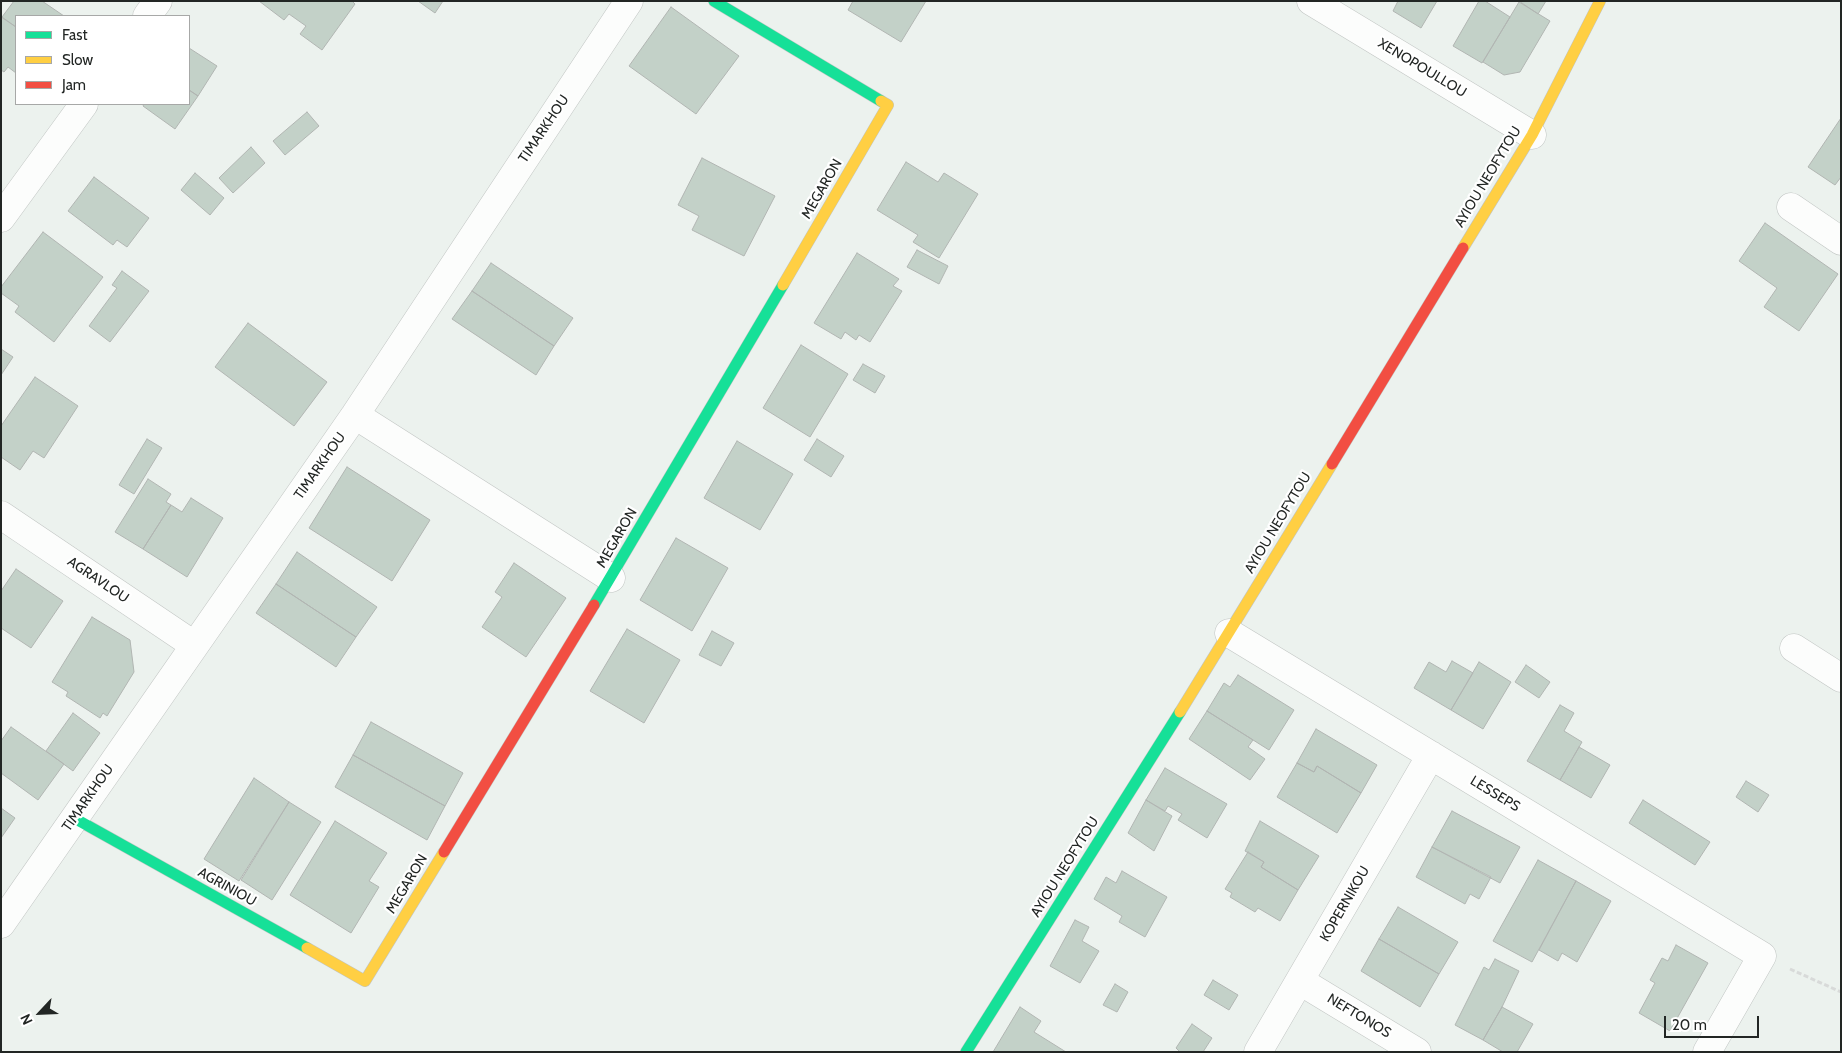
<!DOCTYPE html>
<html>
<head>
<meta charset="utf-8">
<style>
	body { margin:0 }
	#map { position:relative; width:1842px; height:1053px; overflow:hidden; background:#ecf2ee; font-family:Cabin,sans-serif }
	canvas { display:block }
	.frame { position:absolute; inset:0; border:2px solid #222624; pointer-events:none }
	.legend { position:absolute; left:15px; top:15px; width:175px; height:90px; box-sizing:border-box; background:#fff; border:1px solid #a7a8a7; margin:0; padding:6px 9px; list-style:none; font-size:15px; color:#222624 }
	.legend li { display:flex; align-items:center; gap:10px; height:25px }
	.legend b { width:25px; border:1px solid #a7a8a7 }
	.north { position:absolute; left:15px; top:988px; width:50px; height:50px; -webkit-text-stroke:4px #fff; paint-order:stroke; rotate:245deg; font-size:14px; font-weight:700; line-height:20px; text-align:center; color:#222624 }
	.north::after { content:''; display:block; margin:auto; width:18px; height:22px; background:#222624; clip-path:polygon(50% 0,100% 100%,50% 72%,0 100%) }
	.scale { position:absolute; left:1664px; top:1016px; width:95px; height:22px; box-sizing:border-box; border:2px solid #222624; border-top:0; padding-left:6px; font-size:15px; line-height:18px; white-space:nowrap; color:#222624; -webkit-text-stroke:4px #fff; paint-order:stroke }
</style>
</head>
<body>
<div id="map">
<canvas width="1842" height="1053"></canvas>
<div class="frame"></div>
<ul class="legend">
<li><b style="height:6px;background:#16e098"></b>Fast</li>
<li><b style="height:6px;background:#ffcf43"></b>Slow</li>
<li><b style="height:6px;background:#f24e42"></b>Jam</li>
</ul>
<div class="north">N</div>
<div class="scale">20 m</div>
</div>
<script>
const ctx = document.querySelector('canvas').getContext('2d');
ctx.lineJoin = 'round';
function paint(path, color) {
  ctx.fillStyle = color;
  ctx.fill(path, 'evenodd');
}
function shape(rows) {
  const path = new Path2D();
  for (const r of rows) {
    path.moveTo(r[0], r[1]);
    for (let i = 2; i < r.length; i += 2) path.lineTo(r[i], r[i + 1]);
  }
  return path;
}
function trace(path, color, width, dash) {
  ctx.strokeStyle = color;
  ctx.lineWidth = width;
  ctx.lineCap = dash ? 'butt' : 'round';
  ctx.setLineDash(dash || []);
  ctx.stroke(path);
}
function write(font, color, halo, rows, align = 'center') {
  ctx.font = font + ' Cabin,sans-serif';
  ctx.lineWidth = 4.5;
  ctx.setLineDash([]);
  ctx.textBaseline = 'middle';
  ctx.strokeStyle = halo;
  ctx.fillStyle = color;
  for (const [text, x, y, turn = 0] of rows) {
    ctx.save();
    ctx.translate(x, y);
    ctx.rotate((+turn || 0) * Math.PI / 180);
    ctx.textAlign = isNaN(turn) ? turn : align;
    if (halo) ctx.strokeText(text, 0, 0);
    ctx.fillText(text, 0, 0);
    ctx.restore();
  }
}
const building = shape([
	[14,1,42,1,64,16,16,16,16,27,2,17,14,1],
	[259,1,352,1,355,4,322,50,300,34,306,26,289,14,284,20,259,1],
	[418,1,443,1,435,13,418,1],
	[853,1,926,1,901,42,848,10,853,1],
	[1398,1,1437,1,1421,28,1393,11,1398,1],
	[1479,1,1485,1,1510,17,1482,63,1453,46,1479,1],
	[1519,1,1546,1,1538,14,1519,1],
	[1519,2,1550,21,1520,72,1504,75,1483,62,1519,2],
	[671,7,739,56,696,114,629,66,671,7],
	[1,17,16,27,16,73,8,67,4,72,1,70,1,17],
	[189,48,217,66,198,96,189,90,189,48],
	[189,90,198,96,175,129,143,106,144,104,189,104,189,90],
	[307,112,319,126,285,155,273,141,307,112],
	[1841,118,1841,177,1835,185,1808,167,1841,118],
	[251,147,265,163,233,193,219,178,251,147],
	[702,158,775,196,744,256,692,230,699,216,678,205,702,158],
	[906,162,938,182,944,173,978,194,939,258,913,242,918,235,877,210,906,162],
	[195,173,224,198,210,215,181,190,195,173],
	[94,177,149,218,127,247,117,240,113,245,68,211,94,177],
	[1765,223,1838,274,1799,331,1764,307,1777,288,1739,261,1765,223],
	[43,232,103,277,54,342,15,312,19,306,1,293,1,287,43,232],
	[917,250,948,266,939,284,907,267,917,250],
	[857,253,899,279,893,286,902,291,870,342,859,335,856,340,845,332,841,339,814,323,857,253],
	[491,263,573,318,554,346,472,291,491,263],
	[122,271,149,291,110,342,89,326,117,288,112,285,122,271],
	[472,291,554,346,536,375,452,319,472,291],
	[248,323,327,382,294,426,215,367,248,323],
	[801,345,848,374,810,437,763,408,801,345],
	[1,349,13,357,1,375,1,349],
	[863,364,885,376,875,393,853,380,863,364],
	[35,377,78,406,44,458,33,451,20,470,1,457,1,426,35,377],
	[147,439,162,448,134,494,119,485,147,439],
	[817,439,844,456,831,477,804,460,817,439],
	[737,441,793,474,760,530,704,498,737,441],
	[347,467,430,520,392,581,309,528,347,467],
	[148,479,171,494,166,502,171,505,143,549,115,532,148,479],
	[191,498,223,518,187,577,143,549,171,505,182,512,191,498],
	[676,538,728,568,692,631,640,600,676,538],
	[297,552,377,607,356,637,276,584,297,552],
	[514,563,566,598,526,657,482,627,502,597,495,592,514,563],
	[16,569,63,601,31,648,1,628,1,591,16,569],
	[276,584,356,637,336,667,256,613,276,584],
	[92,617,130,640,134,672,107,716,103,713,100,718,66,696,68,692,52,682,92,617],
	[627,629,680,660,644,723,590,691,627,629],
	[712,631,734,643,721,666,699,655,712,631],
	[1452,661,1473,673,1451,710,1414,688,1429,662,1446,672,1452,661],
	[1479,662,1511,682,1483,729,1451,710,1479,662],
	[1526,665,1550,682,1539,698,1515,682,1526,665],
	[1238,675,1294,710,1269,750,1207,711,1224,683,1230,687,1238,675],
	[1560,705,1574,713,1564,731,1582,742,1560,780,1527,761,1560,705],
	[1207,711,1253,740,1248,747,1265,759,1250,780,1189,739,1207,711],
	[73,713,100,733,73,771,46,751,73,713],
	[371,722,463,773,445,806,353,755,371,722],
	[11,727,64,764,38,800,1,773,1,741,11,727],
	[1316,729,1377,765,1361,793,1317,766,1314,772,1297,763,1316,729],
	[1579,747,1610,765,1591,798,1560,780,1579,747],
	[353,755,445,806,427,840,335,787,353,755],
	[1297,763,1314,772,1317,766,1361,793,1337,833,1277,797,1297,763],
	[1165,768,1227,804,1207,838,1178,820,1182,814,1168,806,1165,811,1146,800,1165,768],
	[254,778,289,802,239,881,204,859,254,778],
	[1746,781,1769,795,1758,812,1736,797,1746,781],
	[1146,800,1172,816,1154,851,1128,833,1146,800],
	[1643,800,1710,842,1695,865,1629,823,1643,800],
	[289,802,321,822,272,900,241,880,289,802],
	[1,808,15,818,1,838,1,808],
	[1452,811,1520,847,1500,883,1432,847,1452,811],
	[335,821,387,853,369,881,379,887,351,933,290,895,335,821],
	[1260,821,1319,856,1298,890,1261,867,1264,862,1245,851,1260,821],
	[1432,847,1491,877,1479,899,1470,894,1465,904,1416,877,1432,847],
	[1248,852,1264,862,1261,867,1298,890,1280,921,1258,908,1255,912,1230,897,1232,893,1225,889,1248,852],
	[1538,860,1576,881,1532,962,1493,941,1538,860],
	[1122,871,1167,897,1145,937,1119,922,1122,916,1094,899,1106,877,1116,883,1122,871],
	[1576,881,1611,901,1577,962,1562,953,1558,961,1539,950,1576,881],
	[1398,907,1458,942,1439,974,1379,939,1398,907],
	[1075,920,1089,927,1082,941,1099,951,1080,983,1050,966,1075,920],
	[1379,939,1439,974,1420,1007,1361,971,1379,939],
	[1676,945,1708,963,1670,1031,1639,1013,1655,983,1650,980,1662,958,1668,961,1676,945],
	[1495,959,1519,971,1502,1007,1483,1040,1455,1025,1484,967,1489,970,1495,959],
	[1213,980,1238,995,1229,1010,1204,995,1213,980],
	[1115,984,1128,992,1117,1012,1103,1005,1115,984],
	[1020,1007,1041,1021,1034,1032,1066,1052,993,1052,1020,1007],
	[1502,1007,1533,1024,1517,1052,1503,1052,1483,1040,1502,1007],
	[1192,1024,1212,1038,1203,1052,1180,1052,1176,1048,1192,1024]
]);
paint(building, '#c3d1c8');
trace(building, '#b1b5b2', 1);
const street = shape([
	[1311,1,1532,135],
	[147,16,158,1],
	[1791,207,1841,241],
	[1,218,84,104],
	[355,415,611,578],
	[1,515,194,645],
	[1229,633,1762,956,1707,1052],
	[1794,648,1841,678],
	[1,924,355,415,629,1],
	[1300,981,1417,1052],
	[1258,1052,1431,755]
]);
const fast = shape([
	[714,1,881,101],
	[594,605,783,285],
	[74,818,307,948],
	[966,1052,1180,712]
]);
const slow = shape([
	[1463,248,1532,135,1600,1],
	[783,285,888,105,881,101],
	[1180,712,1332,464],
	[307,948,365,981,444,852]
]);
const jam = shape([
	[1332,464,1463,248],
	[444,852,594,605]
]);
trace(street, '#c1c5c3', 29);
trace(fast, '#c1c5c3', 12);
trace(slow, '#c1c5c3', 12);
trace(jam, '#c1c5c3', 12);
trace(shape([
	[1790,969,1841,992]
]), '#d8dad9', 3, [5, 2.5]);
trace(street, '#fcfdfc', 28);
trace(fast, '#16e098', 11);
trace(slow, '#ffcf43', 11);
trace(jam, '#f24e42', 11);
write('14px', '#222624', '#fff', [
	["XENOPOULLOU",1422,68,31],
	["TIMARKHOU",544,129,-56],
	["AYIOU NEOFYTOU",1488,177,-59],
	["MEGARON",822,189,-60],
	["TIMARKHOU",320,466,-55],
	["AYIOU NEOFYTOU",1278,523,-59],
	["MEGARON",617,538,-60],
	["AGRAVLOU",98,580,34],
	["LESSEPS",1495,794,31],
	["TIMARKHOU",88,798,-55],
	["AYIOU NEOFYTOU",1065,867,-58],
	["MEGARON",407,884,-59],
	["AGRINIOU",227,887,29],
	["KOPERNIKOU",1345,904,-60],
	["NEFTONOS",1359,1016,31]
]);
</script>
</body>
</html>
